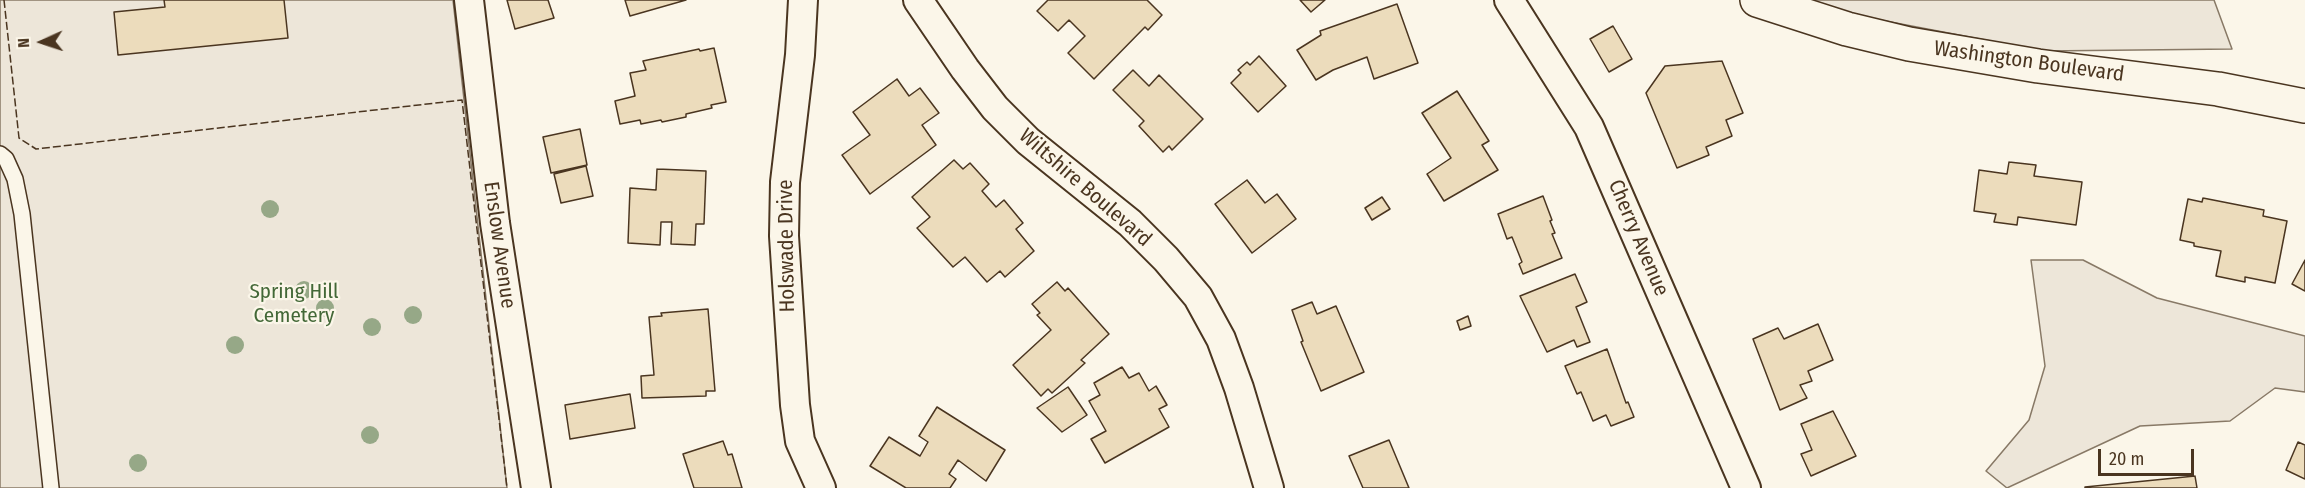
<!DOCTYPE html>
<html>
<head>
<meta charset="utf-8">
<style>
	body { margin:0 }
	#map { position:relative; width:2305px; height:488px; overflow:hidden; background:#fbf6e9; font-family:"Fira Sans Condensed",sans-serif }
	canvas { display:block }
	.north { position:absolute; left:12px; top:12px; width:60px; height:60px; -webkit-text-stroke:4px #fbf6e9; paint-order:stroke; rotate:267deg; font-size:16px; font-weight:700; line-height:24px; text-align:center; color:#4a3520 }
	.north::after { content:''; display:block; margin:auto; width:21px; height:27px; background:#4a3520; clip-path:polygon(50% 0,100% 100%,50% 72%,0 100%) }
	.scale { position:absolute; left:2098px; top:449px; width:96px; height:27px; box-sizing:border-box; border:3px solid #4a3520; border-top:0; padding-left:8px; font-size:18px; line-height:21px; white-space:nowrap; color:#4a3520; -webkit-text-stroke:4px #fbf6e9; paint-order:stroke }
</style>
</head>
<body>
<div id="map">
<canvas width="2305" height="488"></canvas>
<div class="north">N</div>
<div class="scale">20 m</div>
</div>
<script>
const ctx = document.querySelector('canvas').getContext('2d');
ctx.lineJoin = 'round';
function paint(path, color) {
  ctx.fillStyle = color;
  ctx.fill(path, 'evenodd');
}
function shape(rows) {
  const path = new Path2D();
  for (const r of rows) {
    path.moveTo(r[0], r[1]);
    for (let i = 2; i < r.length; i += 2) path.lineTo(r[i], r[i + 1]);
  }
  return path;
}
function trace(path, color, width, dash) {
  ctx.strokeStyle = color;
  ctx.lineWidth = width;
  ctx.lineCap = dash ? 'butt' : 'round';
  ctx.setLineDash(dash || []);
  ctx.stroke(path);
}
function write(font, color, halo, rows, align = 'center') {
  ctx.font = font + ' "Fira Sans Condensed",sans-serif';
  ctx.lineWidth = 4.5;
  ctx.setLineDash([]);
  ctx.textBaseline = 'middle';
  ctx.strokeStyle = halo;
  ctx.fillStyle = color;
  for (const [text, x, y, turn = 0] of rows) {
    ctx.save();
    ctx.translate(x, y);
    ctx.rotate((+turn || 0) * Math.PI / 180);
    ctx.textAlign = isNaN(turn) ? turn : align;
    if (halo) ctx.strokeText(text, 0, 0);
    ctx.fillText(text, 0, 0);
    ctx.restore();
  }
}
const green = shape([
	[0,0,453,0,507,488,0,488,0,0],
	[1775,0,2214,0,2232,49,2043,51,1775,0],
	[2031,260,2083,260,2157,298,2305,336,2305,392,2275,388,2230,421,2140,426,2007,488,1986,471,2029,420,2045,366,2031,260]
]);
paint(green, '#ede6d9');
trace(green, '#887966', 1.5);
const building = shape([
	[164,0,284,0,288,38,118,55,114,12,165,7,164,0],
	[507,0,548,0,554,18,515,29,507,0],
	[625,0,686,0,630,16,625,0],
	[1048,0,1147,0,1162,15,1148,30,1145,27,1094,79,1068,53,1085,36,1069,20,1058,31,1037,11,1048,0],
	[1300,0,1325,0,1311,12,1300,0],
	[1397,4,1418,63,1374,79,1367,57,1333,70,1316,80,1297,50,1321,35,1320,31,1397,4],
	[1613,26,1632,59,1609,72,1590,39,1613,26],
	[714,48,726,102,711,105,712,108,686,114,686,117,662,122,661,120,641,124,640,120,620,124,615,101,635,96,630,73,646,70,643,61,699,49,700,51,714,48],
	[1259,56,1286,86,1258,112,1231,83,1241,73,1238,70,1247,62,1250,65,1259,56],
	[1722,61,1743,113,1726,120,1732,136,1706,147,1709,155,1677,168,1646,93,1665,66,1722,61],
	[1133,70,1149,86,1159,75,1203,119,1172,150,1169,146,1163,152,1139,126,1144,121,1113,90,1133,70],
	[897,79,909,96,920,88,939,113,922,125,936,145,870,194,842,155,870,135,853,112,897,79],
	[1457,91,1489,141,1482,145,1498,170,1444,201,1427,174,1451,158,1422,113,1457,91],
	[580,129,587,165,551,173,543,137,580,129],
	[954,160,963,169,970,163,989,184,982,191,996,207,1004,200,1023,223,1016,229,1034,251,1005,277,1000,271,987,282,965,257,953,267,917,228,930,217,912,197,954,160],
	[2009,162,2036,165,2034,176,2082,182,2076,225,2018,217,2017,225,1994,222,1996,214,1974,211,1979,170,2007,174,2009,162],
	[586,166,593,196,561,203,554,174,586,166],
	[657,169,706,171,704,224,696,224,695,245,671,244,672,222,661,222,660,245,628,243,630,188,656,190,657,169],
	[1247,180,1265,203,1277,194,1296,219,1252,253,1215,204,1247,180],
	[1543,196,1552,220,1550,221,1555,233,1552,234,1562,258,1523,274,1519,264,1522,262,1512,237,1507,239,1498,214,1543,196],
	[1382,197,1390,209,1372,220,1365,208,1382,197],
	[2203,198,2264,210,2263,216,2287,221,2275,283,2245,277,2245,282,2216,276,2221,251,2194,246,2194,243,2180,240,2188,199,2202,202,2203,198],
	[2305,260,2305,291,2292,284,2305,260],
	[1575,274,1587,302,1576,307,1590,342,1577,347,1574,340,1547,352,1520,296,1575,274],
	[1057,282,1065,291,1068,288,1109,334,1081,360,1085,363,1052,393,1048,389,1041,396,1013,365,1051,330,1037,315,1040,313,1032,304,1057,282],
	[1312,302,1317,314,1336,306,1364,372,1321,391,1301,342,1303,341,1292,310,1312,302],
	[708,309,715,391,706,391,706,396,642,398,641,376,654,375,649,317,662,316,661,313,708,309],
	[1468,316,1471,326,1460,330,1457,321,1468,316],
	[1818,324,1833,360,1808,371,1812,381,1800,385,1807,398,1780,410,1753,339,1778,328,1784,339,1818,324],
	[1607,349,1626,403,1628,402,1634,417,1611,426,1606,415,1593,421,1581,392,1577,394,1565,366,1607,349],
	[1122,367,1129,378,1139,373,1149,391,1156,386,1167,405,1159,409,1169,427,1105,463,1091,439,1106,431,1089,401,1100,395,1094,383,1122,367],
	[1068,387,1087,415,1062,432,1037,408,1068,387],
	[630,394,635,428,570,439,565,405,630,394],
	[937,407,1005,450,986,481,958,460,949,474,956,479,950,488,906,488,870,466,889,437,920,456,928,442,919,436,937,407],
	[1833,411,1856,456,1811,476,1801,454,1812,450,1801,424,1833,411],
	[1389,440,1409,488,1363,488,1349,456,1389,440],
	[723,441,728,455,732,454,742,488,694,488,683,454,723,441],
	[2298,442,2305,445,2305,479,2286,470,2298,442],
	[2195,476,2197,488,2085,488,2085,487,2195,476]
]);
paint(building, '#ecdcbc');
trace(building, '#4a3520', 1.5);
const lane = shape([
	[0,154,6,159,15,179,22,214,51,488]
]);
const street = shape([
	[469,0,495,223,536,488],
	[803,0,800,55,785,182,784,236,795,405,800,441,821,488],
	[918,0,965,69,995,108,1028,141,1130,223,1166,259,1198,297,1221,339,1239,388,1269,488],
	[1509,0,1589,127,1746,488]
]);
const secondary = shape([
	[1757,0,1847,29,1909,44,2038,66,2218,89,2305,106]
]);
trace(lane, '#4a3520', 18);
trace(street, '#4a3520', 32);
trace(secondary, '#4a3520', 36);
trace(lane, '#fbf6e9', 15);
trace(street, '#fbf6e9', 28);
trace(secondary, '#fbf6e9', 33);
trace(shape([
	[4,0,19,138,36,149,462,100,507,488]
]), '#4a3520', 1.5, [8, 3]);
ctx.fillStyle = '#96a887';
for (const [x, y] of [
	[270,209],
	[304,290],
	[325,308],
	[413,315],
	[372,327],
	[235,345],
	[370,435],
	[138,463]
]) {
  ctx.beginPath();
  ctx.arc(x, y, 9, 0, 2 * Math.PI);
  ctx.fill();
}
write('21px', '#4a3520', '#fbf6e9', [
	["Washington Boulevard",2029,62,8],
	["Wiltshire Boulevard",1085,188,41],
	["Cherry Avenue",1638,238,67],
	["Enslow Avenue",499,245,82],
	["Holswade Drive",787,246,-91]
]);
write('21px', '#436837', '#fbf6e9', [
	["Spring Hill",294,292],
	["Cemetery",294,316]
]);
</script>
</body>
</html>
